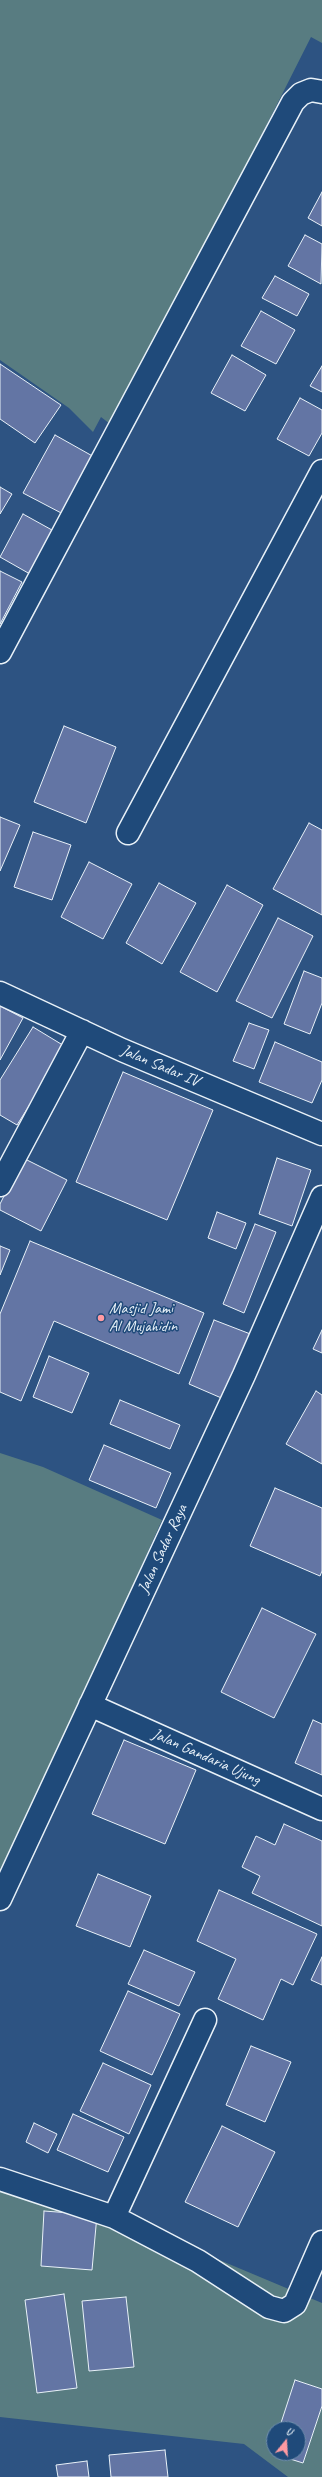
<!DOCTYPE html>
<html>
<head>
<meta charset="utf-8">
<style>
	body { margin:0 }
	#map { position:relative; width:322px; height:2477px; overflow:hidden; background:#2d5382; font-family:Caveat,sans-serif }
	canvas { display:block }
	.north { position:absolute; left:266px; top:2421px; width:40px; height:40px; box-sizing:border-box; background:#1f4a7a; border:1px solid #6f8dac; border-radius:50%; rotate:18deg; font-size:11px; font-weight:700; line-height:16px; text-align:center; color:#e8f1f8 }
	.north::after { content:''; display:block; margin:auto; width:14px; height:18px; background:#ff9aa2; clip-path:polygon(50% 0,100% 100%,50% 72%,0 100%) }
</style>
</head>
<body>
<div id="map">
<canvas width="322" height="2477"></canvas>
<div class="north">U</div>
</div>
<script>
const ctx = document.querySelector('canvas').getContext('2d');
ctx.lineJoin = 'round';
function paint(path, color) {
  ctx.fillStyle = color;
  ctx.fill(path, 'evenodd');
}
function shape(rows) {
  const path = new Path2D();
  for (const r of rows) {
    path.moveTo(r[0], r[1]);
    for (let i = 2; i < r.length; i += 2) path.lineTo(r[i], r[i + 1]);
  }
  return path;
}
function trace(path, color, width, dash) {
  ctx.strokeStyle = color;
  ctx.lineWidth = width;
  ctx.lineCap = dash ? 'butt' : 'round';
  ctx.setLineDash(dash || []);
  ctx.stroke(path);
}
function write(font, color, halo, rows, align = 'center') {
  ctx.font = font + ' Caveat,sans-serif';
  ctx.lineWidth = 3;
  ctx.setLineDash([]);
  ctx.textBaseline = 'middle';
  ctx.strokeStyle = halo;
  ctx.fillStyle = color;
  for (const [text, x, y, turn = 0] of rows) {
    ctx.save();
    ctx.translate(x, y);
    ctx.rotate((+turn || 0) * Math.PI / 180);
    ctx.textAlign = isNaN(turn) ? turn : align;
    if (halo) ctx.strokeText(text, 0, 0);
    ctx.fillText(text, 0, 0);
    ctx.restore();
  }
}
paint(shape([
	[0,0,322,0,322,43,311,37,114,427,101,417,93,432,69,408,0,360],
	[0,1453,43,1467,162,1520,0,1883],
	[0,2168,322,2303,322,2477,288,2477,244,2444,0,2417],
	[274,2429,298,2429,298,2453,274,2453]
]), '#587c81');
const building = shape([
	[322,192,322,226,308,218,322,192],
	[305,235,322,244,321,284,288,266,305,235],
	[275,276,309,294,297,316,262,298,275,276],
	[261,311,295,330,276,364,241,346,261,311],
	[232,355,266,375,245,411,211,393,232,355],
	[0,364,61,405,35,443,0,419,0,364],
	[322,366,322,392,310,386,322,366],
	[300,398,322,410,322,433,309,456,277,439,300,398],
	[55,435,96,458,65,515,23,493,55,435],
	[0,487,12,494,0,514,0,487],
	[23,514,61,535,37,578,0,557,23,514],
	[0,571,22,582,0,624,0,571],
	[64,726,116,747,86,823,34,802,64,726],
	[0,817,20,825,0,871,0,817],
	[309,823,322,830,322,915,273,889,309,823],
	[33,832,71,845,52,900,14,887,33,832],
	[89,862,132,884,103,939,61,917,89,862],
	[159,883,196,903,162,964,126,943,159,883],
	[227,885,263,905,217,992,180,972,227,885],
	[278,918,313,936,272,1018,236,1001,278,918],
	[304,971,322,978,322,1003,310,1034,284,1024,304,971],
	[0,1006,23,1018,0,1060,0,1006],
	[249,1023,269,1030,254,1069,233,1061,249,1023],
	[33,1027,66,1047,17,1125,0,1115,0,1080,33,1027],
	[275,1042,322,1062,322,1080,312,1103,259,1082,275,1042],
	[123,1072,213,1110,167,1220,76,1182,123,1072],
	[23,1158,67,1180,41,1231,0,1210,0,1204,23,1158],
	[277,1158,311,1170,292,1226,259,1214,277,1158],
	[217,1212,246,1223,236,1249,208,1238,217,1212],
	[255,1224,276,1232,244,1313,223,1304,255,1224],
	[30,1241,204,1313,179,1374,54,1321,21,1401,0,1392,0,1314,30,1241],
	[0,1246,10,1250,0,1275,0,1246],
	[214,1320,253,1335,226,1400,189,1384,214,1320],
	[322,1330,322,1353,313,1349,322,1330],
	[49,1356,89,1373,72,1413,33,1397,49,1356],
	[316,1391,322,1395,322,1464,286,1444,316,1391],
	[120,1400,180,1425,170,1449,110,1424,120,1400],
	[104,1445,171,1473,156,1508,89,1480,104,1445],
	[275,1488,322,1508,322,1571,320,1576,250,1546,275,1488],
	[262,1608,316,1634,274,1718,221,1692,262,1608],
	[313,1720,322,1724,322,1775,295,1763,313,1720],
	[124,1740,196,1770,165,1844,92,1814,124,1740],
	[284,1824,322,1841,322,1926,252,1893,260,1876,242,1867,256,1836,275,1845,284,1824],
	[98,1874,151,1896,130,1947,76,1926,98,1874],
	[219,1890,317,1934,293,1985,281,1979,263,2020,218,1999,236,1959,197,1941,219,1890],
	[144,1950,195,1972,179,2006,128,1984,144,1950],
	[322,1957,322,1985,311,1980,322,1957],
	[128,1991,180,2014,152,2075,100,2051,128,1991],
	[251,2046,291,2062,265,2122,226,2105,251,2046],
	[103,2063,151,2085,129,2134,80,2111,103,2063],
	[73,2114,124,2137,108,2172,57,2150,73,2114],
	[34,2123,57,2134,48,2153,26,2142,34,2123],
	[222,2126,275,2152,238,2227,185,2202,222,2126],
	[44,2211,97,2215,92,2270,41,2266,44,2211],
	[64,2294,77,2388,37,2393,25,2300,64,2294],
	[126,2297,134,2367,89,2371,82,2301,126,2297],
	[295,2380,322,2389,322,2406,303,2463,271,2453,274,2445,274,2453,298,2453,298,2429,279,2429,295,2380],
	[165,2450,168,2477,111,2477,109,2455,165,2450],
	[87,2461,89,2477,58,2477,56,2465,87,2461]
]);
paint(building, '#6375a4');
trace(building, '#e8f1f8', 1);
const minor = shape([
	[0,652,293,102,301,94,311,90,322,92],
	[128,833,322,471],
	[0,993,122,1050,322,1134],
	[0,1185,82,1031],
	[90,1705,322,1809],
	[0,1899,244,1375,322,1197],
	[0,2179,114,2217,198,2261,269,2307,284,2311,295,2304,322,2242],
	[114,2217,205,2020]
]);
trace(minor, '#e8f1f8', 25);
trace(minor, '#1f4a7a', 22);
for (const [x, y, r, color] of [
	[101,1318,4,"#ff9aa2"]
]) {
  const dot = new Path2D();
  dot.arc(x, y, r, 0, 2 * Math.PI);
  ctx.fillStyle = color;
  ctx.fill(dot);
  trace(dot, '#1f4a7a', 1.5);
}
write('16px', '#e8f1f8', '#1f4a7a', [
	["Jalan Sadar IV",160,1066,23],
	["Jalan Sadar Raya",163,1549,-65],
	["Jalan Gandaria Ujung",206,1757,24]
]);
write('16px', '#e8f1f8', '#1f4a7a', [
	["Masjid Jami",109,1309],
	["Al Mujahidin",109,1327]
], 'left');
</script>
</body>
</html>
